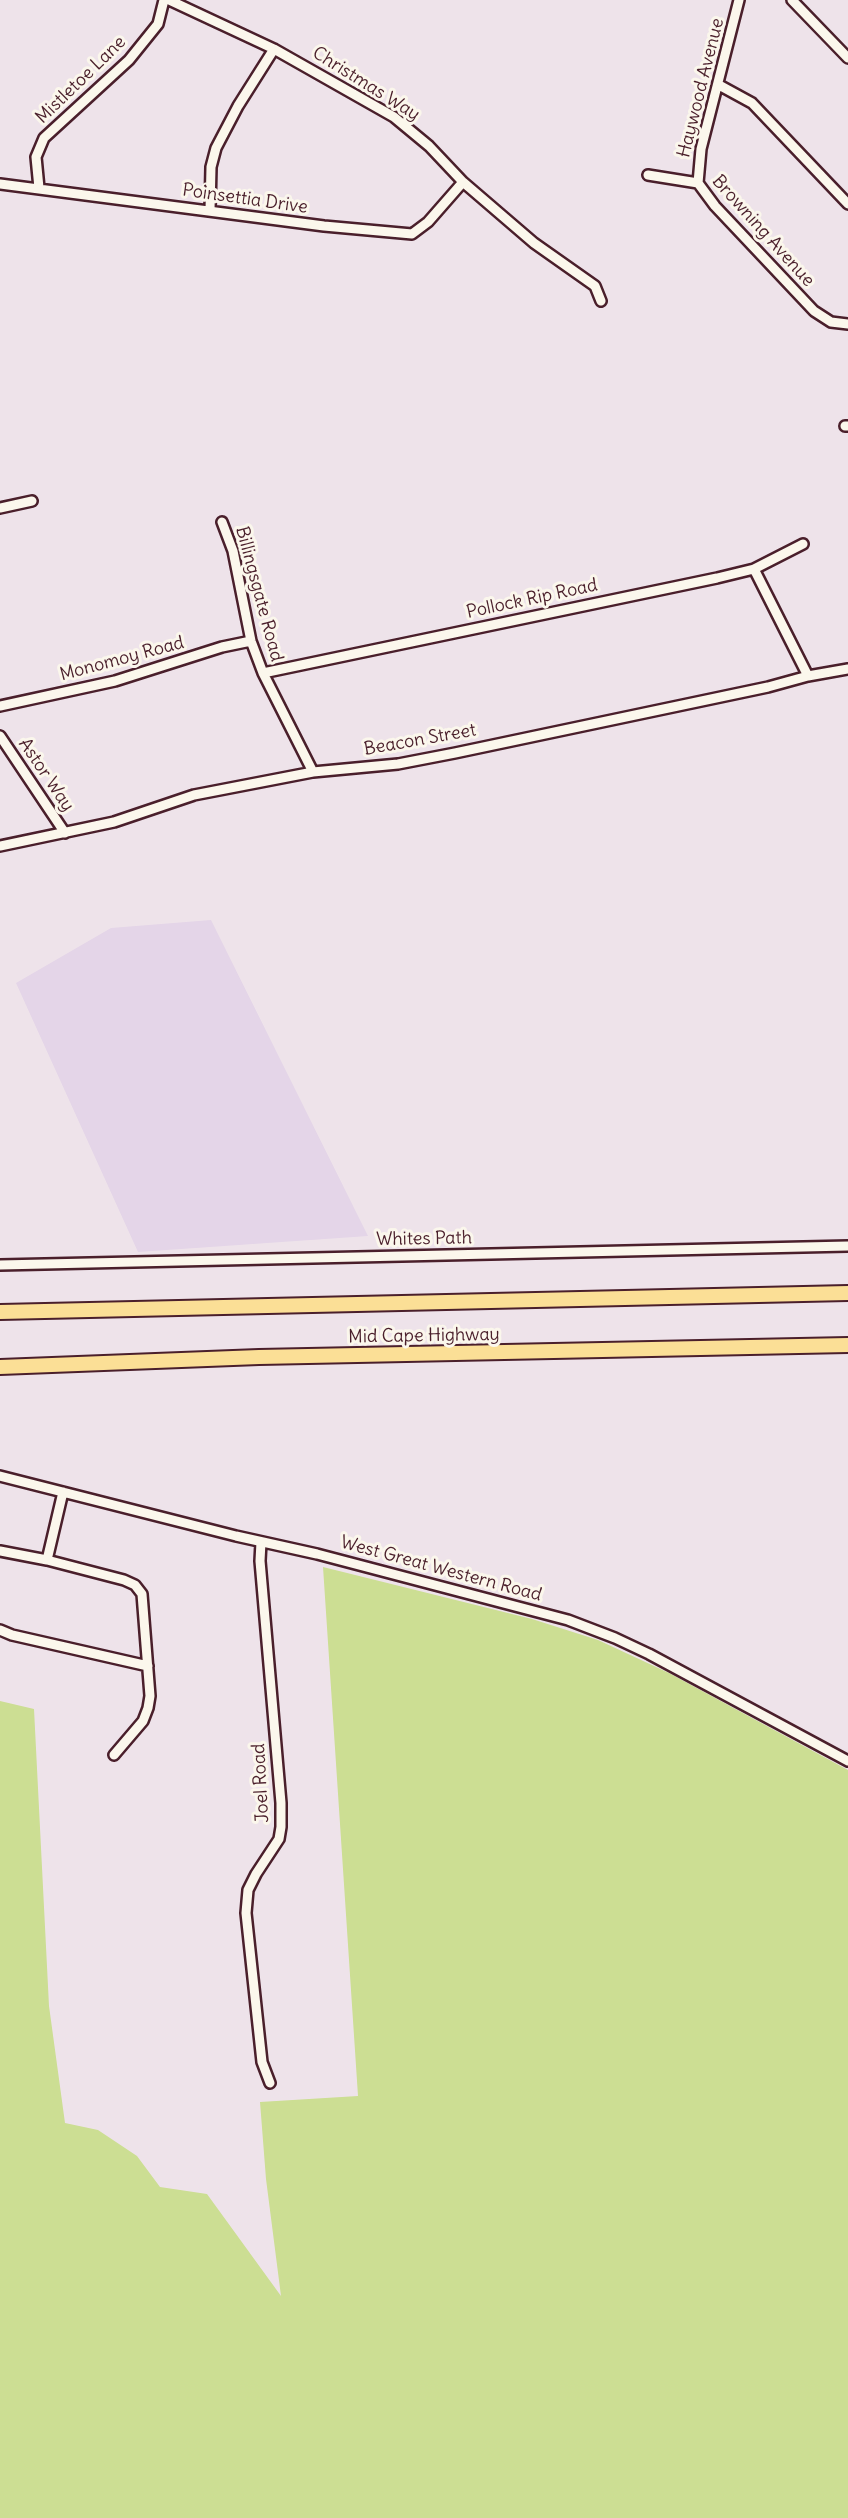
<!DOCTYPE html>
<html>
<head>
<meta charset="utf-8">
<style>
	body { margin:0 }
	canvas { display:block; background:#eee3ea }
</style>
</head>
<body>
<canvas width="848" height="2518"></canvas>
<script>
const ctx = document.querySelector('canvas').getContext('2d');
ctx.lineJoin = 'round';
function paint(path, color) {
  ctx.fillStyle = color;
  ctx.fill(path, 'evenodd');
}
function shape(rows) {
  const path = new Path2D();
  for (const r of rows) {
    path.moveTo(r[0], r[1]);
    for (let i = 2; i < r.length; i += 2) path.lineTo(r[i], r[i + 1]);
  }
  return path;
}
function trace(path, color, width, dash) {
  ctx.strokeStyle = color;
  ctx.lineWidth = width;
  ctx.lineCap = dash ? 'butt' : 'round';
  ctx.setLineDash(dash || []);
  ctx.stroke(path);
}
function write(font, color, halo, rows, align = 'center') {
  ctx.font = font + ' Delius,sans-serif';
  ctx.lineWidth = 6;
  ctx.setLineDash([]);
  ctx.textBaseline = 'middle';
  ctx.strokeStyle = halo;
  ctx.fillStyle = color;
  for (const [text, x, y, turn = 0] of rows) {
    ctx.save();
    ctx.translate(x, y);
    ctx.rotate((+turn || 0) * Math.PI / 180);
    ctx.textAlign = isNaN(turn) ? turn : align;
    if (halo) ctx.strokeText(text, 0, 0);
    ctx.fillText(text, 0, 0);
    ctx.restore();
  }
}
paint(shape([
	[211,920,368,1236,138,1252,16,983,111,928]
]), '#e4d5e8');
paint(shape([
	[323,1567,532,1619,598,1640,669,1673,848,1770,848,2518,0,2518,0,1701,34,1709,49,2006,65,2123,98,2130,137,2156,160,2187,207,2194,281,2296,266,2179,260,2102,358,2096]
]), '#ccde93');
const minor = shape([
	[169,0,274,49,394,117,429,146,463,182,534,243,595,286,601,301],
	[792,0,848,58],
	[719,85,752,103,848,204],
	[648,175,698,183,715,206,814,311,831,322,848,324],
	[698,183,701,149,739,0],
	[0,184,324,226,412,234,428,222,463,182],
	[39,188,36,157,44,138,129,60,158,24,164,0],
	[210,210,211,167,216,148,238,106,274,49],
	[845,426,848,426],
	[0,508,32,501],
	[222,522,233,551,251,641,263,673,313,772],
	[754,569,808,676],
	[263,673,717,578,754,569,803,544],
	[0,706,115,681,222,647,251,641],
	[0,736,65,833],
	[0,846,114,822,194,795,313,772,398,764,455,753,768,687,808,676,848,669],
	[0,1265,848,1246],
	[0,1476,236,1536,317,1554,568,1620,615,1638,649,1654,848,1761],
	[63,1492,47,1560,124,1580,135,1585,142,1594,150,1696,148,1708,143,1721,114,1755],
	[261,1542,260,1561,281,1803,281,1827,279,1839,256,1874,248,1890,246,1913,262,2062,270,2083],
	[0,1551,47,1560],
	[0,1630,12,1635,148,1666]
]);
const highway = shape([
	[0,1312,848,1293],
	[0,1367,259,1357,848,1345]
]);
trace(minor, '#4a1f2b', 14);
trace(highway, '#4a1f2b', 18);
trace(minor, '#fbf7ec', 9);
trace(highway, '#fbdf96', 14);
write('18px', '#4a1f2b', '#fbf7ec', [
	["Mistletoe Lane",81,80,-44],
	["Christmas Way",366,84,32],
	["Haywood Avenue",701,88,-76],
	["Poinsettia Drive",245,199,8],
	["Browning Avenue",763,231,48],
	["Billingsgate Road",259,594,75],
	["Pollock Rip Road",532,599,-12],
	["Monomoy Road",122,659,-15],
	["Beacon Street",420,740,-10],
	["Astor Way",46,775,56],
	["Whites Path",424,1239,-1],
	["Mid Cape Highway",424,1336,-1],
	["West Great Western Road",441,1569,15],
	["Joel Road",261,1783,-93]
]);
</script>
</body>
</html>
